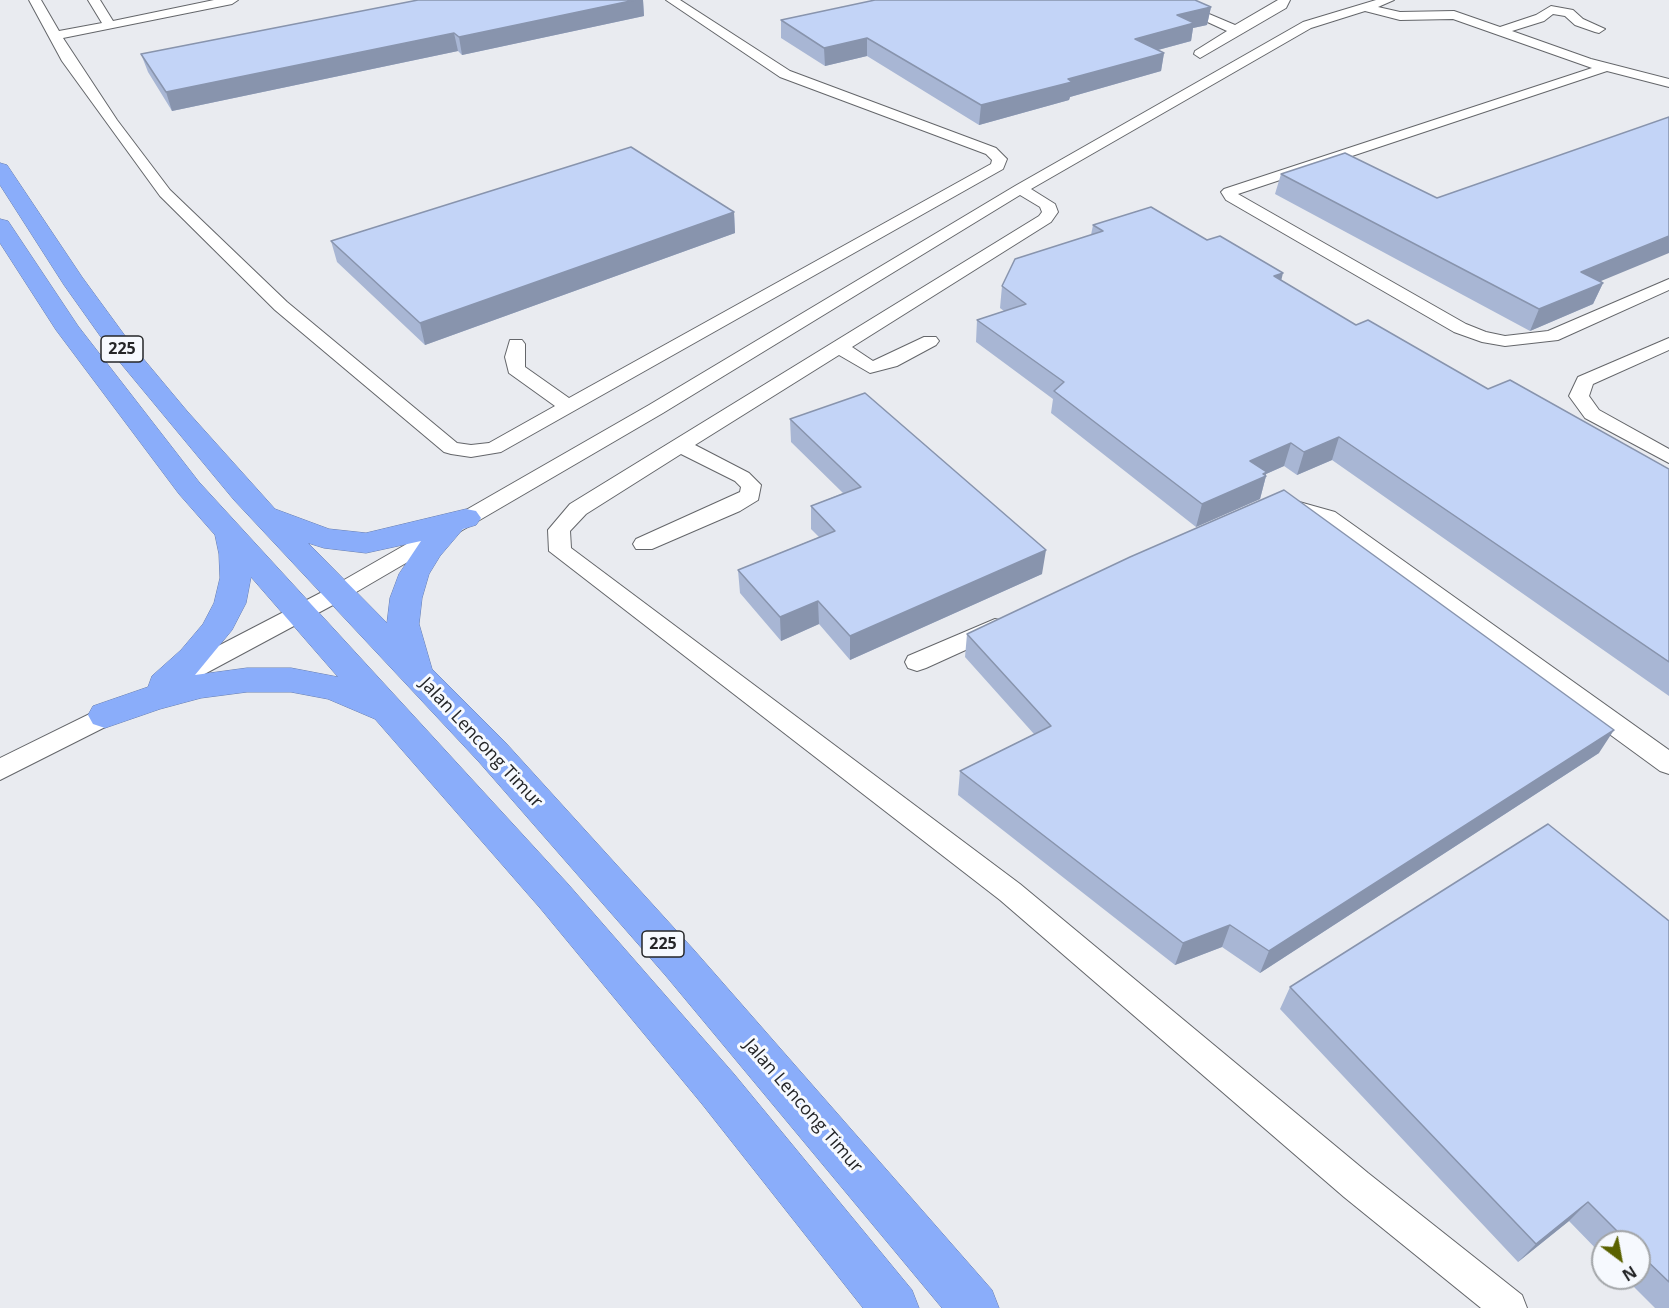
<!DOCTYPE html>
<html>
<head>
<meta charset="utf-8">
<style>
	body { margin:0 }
	#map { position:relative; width:1669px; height:1308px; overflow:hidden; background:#e9ebf0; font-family:"Open Sans",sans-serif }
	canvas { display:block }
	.north { position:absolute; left:1591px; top:1230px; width:60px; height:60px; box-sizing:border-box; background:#f6f9fe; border:2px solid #a2a5a8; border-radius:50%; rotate:148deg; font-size:16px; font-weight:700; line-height:24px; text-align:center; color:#252628 }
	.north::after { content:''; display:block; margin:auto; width:21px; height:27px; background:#5a6200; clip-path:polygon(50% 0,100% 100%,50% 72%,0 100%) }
</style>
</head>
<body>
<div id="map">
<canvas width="1669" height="1308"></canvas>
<div class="north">N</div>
</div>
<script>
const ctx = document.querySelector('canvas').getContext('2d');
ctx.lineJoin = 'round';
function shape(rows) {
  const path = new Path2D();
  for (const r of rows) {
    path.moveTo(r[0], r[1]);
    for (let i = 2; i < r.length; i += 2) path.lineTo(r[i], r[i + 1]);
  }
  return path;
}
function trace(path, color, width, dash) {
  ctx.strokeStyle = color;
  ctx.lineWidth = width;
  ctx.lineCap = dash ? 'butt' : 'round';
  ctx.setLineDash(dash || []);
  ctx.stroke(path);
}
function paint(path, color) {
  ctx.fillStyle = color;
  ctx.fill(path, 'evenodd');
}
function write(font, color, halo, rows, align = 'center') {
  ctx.font = font + ' "Open Sans",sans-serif';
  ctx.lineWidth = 6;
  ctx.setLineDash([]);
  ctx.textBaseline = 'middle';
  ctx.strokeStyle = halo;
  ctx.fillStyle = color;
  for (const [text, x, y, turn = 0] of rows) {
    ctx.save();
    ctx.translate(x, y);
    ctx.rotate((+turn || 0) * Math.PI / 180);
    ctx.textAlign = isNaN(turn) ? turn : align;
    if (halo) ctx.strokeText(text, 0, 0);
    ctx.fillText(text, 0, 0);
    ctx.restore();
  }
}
const minor = shape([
	[29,0,41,0,59,31,102,23,88,0,100,0,113,21,214,0,238,0,232,4,63,38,117,120,170,190,287,302,457,443,471,445,489,443,555,406,509,373,505,357,510,340,522,340,525,344,525,367,569,398,991,164,992,160,986,154,780,77,666,0,680,0,790,71,996,148,1007,159,1003,169,501,452,471,457,451,454,444,452,275,310,160,196,62,61,29,0],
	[1160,0,1176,0,1235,25,1278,0,1290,0,1286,8,1200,58,1194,54,1195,51,1227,31,1160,0],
	[1376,0,1394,0,1378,7,1400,12,1454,11,1500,27,1536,15,1551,6,1573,10,1583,19,1605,29,1599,33,1595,32,1575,25,1565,16,1553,14,1544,21,1512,31,1591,59,1669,79,1669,87,1607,71,1238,194,1466,324,1486,332,1505,336,1548,331,1669,279,1669,290,1558,340,1505,346,1482,342,1454,332,1226,200,1221,192,1224,189,1592,68,1453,19,1400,20,1365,11,1311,28,1031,189,1055,204,1058,212,1051,222,852,347,873,361,924,337,936,337,939,341,936,345,897,366,870,373,839,355,695,445,749,473,761,485,758,500,740,511,652,549,636,549,633,544,636,539,740,492,741,487,735,481,681,454,586,514,570,531,571,548,1020,884,1368,1173,1522,1295,1527,1308,1481,1308,1344,1197,1000,900,549,551,548,530,570,504,1039,216,1042,212,1040,207,1020,195,663,413,346,598,184,685,175,688,166,685,163,679,166,673,330,588,649,405,1015,186,1303,22,1376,0],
	[1669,338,1669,350,1593,384,1589,396,1599,410,1669,449,1669,463,1585,418,1569,396,1578,377,1669,338],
	[1285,498,1335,512,1669,750,1669,774,1660,771,1319,522,1277,510,1274,505,1277,500,1285,498],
	[995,619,1003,621,1007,627,1003,633,926,668,917,671,908,668,905,662,908,656,995,619],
	[120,699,129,701,132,708,129,715,0,780,0,758,120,699]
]);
const highway = shape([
	[0,163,7,165,82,277,131,344,187,411,275,509,329,529,366,533,466,509,476,511,481,518,476,525,463,529,440,556,429,574,422,598,419,624,432,669,505,742,694,950,992,1290,999,1308,942,1308,666,976,479,762,234,500,113,354,64,285,0,185,0,163],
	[421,541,399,574,390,598,387,623,308,543,324,548,366,553,421,541],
	[0,219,8,221,78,326,199,482,568,884,734,1074,912,1290,919,1308,863,1308,702,1104,540,908,375,719,328,699,291,692,247,692,201,698,160,709,105,728,93,724,88,715,93,706,148,687,152,676,181,650,203,624,214,603,220,578,219,554,215,535,179,494,56,330,0,243,0,219],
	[251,577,338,677,291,668,247,668,195,675,232,630,246,603,251,577]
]);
trace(minor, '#64666a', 2);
trace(highway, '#677eb0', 1);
paint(minor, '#fff');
paint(highway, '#8aadfa');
paint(shape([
	[418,0,643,0,644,16,462,55,458,51,172,111,148,72,141,54],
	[1211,7,1207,25,1193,28,1191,41,1158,50,1164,53,1161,71,1070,97,1069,100,979,125,867,56,825,66,781,38,781,20],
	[1281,174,1601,281,1603,283,1593,304,1530,331,1275,194],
	[734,212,735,233,425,345,337,262,331,241],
	[1093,225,1207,240,1281,280,1356,325,1488,389,1669,469,1669,696,1332,460,1297,475,1284,466,1266,474,1266,476,1260,499,1196,527,1051,413,1053,399,976,342,977,320,1004,311,1000,308,1002,286,1091,235],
	[790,419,1042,574,850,660,819,624,781,641,740,593,738,570,819,537,811,529,811,506,843,493,791,442],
	[967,634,1599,753,1260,973,1222,947,1175,965,958,795,960,771,1034,734,965,657],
	[1669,921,1669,1308,1655,1308,1625,1278,1639,1278,1639,1242,1603,1242,1603,1256,1569,1221,1518,1262,1280,1009,1290,987]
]), '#a8b6d4');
paint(shape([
	[635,0,643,0,644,16,462,55,459,37],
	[1211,7,1207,25,1193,28,1191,41,1132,57,1135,39,1177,15],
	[454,33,458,51,172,111,166,92],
	[867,38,867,56,825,66,824,48],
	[1164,53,1161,71,1070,97,1069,100,979,125,981,105,1068,79],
	[734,212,735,233,425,345,420,323],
	[1669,236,1669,253,1572,293,1581,272],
	[1283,273,1278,294,1274,276],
	[1603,283,1593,304,1530,331,1539,309],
	[1339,437,1332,460,1297,475,1304,452],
	[1291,443,1284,466,1266,474,1265,477,1266,476,1260,499,1196,527,1202,504,1250,461],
	[1046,550,1042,574,850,660,850,636],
	[818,601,819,624,781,641,780,617],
	[1614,730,1599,753,1260,973,1269,951],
	[1230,925,1222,947,1175,965,1183,943],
	[1588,1202,1569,1221,1518,1262,1536,1244]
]), '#8894ad');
const building = shape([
	[418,0,635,0,459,37,454,33,166,92,141,54,418,0],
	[875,0,1195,0,1211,7,1177,15,1194,23,1135,39,1164,53,1068,79,1072,82,981,105,867,38,824,48,781,20,875,0],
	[1669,117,1669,236,1581,272,1603,283,1539,309,1281,174,1345,153,1437,198,1669,117],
	[631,147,734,212,420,323,331,241,631,147],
	[1151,207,1207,240,1220,236,1283,273,1274,276,1356,325,1368,320,1488,389,1510,380,1669,469,1669,662,1339,437,1304,452,1291,443,1250,461,1267,472,1263,474,1266,476,1202,504,1054,391,1064,382,977,320,1026,304,1002,286,1015,259,1103,231,1093,225,1151,207],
	[865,393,1046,550,850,636,818,601,780,617,738,570,835,531,811,506,861,487,790,419,865,393],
	[1284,490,1614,730,1269,951,1230,925,1183,943,960,771,1051,726,967,634,1130,557,1284,490],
	[1548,824,1669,921,1669,1282,1639,1253,1639,1242,1628,1242,1588,1202,1536,1244,1290,987,1548,824]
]);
paint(building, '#c3d4f7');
trace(building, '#8894ad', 1.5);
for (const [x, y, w] of [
	[122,349,42],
	[663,944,42]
]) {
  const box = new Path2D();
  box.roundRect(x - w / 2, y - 13, w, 26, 4.5);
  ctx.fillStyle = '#f6f9fe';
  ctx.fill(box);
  trace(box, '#252628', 1.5);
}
write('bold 16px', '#252628', null, [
	["225",122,349],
	["225",663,944]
]);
write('18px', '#252628', '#f6f9fe', [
	["Jalan Lencong Timur",481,743,47],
	["Jalan Lencong Timur",803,1106,49]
]);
</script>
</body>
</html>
